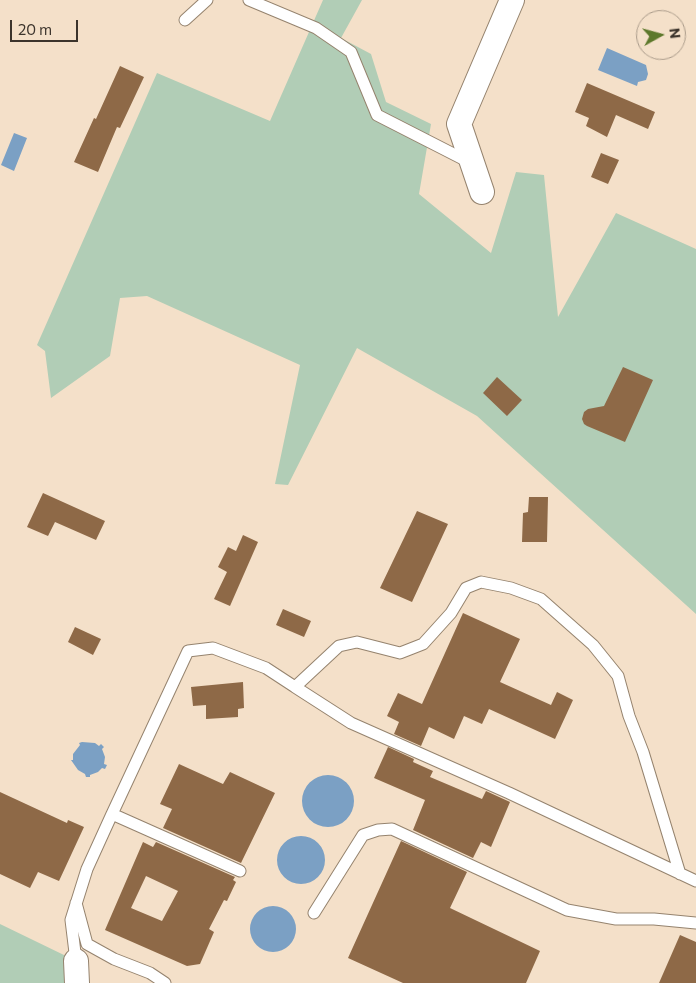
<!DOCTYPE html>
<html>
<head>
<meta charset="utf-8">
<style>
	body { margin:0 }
	#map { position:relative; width:696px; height:983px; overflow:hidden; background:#f4e0c9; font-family:Commissioner,sans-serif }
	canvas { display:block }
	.north { position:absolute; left:636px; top:10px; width:50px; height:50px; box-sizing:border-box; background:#f4e0c9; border:1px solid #aa9b8a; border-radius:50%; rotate:83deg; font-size:14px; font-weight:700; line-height:20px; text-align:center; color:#3c342c }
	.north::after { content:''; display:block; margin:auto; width:18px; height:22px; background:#5d782b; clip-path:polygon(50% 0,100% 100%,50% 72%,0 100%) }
	.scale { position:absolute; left:10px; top:20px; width:68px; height:22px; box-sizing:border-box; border:2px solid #3c342c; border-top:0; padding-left:6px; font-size:15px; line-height:18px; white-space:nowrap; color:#3c342c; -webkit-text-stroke:4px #f4e0c9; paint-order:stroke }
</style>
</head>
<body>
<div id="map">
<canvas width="696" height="983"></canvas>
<div class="north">N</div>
<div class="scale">20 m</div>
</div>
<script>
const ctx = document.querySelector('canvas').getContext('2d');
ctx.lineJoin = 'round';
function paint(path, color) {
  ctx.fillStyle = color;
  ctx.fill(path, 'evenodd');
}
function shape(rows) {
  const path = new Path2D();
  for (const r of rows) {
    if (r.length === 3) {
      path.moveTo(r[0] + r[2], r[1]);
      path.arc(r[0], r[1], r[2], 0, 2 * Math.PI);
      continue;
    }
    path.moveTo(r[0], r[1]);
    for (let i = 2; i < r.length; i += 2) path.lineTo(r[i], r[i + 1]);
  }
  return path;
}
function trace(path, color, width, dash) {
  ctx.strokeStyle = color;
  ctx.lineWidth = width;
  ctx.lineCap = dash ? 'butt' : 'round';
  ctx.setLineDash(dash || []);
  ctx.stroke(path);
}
paint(shape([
	[323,0,362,0,341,38,371,54,386,102,431,124,419,194,491,253,516,172,544,175,558,317,616,213,696,249,696,614,477,416,357,348,288,485,275,484,300,365,147,296,120,298,110,356,51,398,45,351,37,345,157,73,270,121],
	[0,924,66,956,69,983,0,983]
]), '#b1cdb6');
paint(shape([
	[607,48,646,65,648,74,646,80,638,82,637,86,598,70],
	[14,133,27,138,14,171,1,165],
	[82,742,95,743,99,746,101,744,104,747,102,749,105,757,104,764,107,765,105,769,102,768,98,772,90,775,90,777,86,777,85,774,78,770,71,760,73,760,73,754,80,745,79,743],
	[328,801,26],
	[301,860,24],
	[273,929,23]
]), '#7ba0c4');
paint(shape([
	[120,66,144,77,120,128,117,127,98,172,74,162,94,118,96,119],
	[587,83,655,112,648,129,616,115,607,137,586,126,589,118,575,112],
	[601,153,619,160,608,184,591,177],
	[623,367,653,380,625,442,587,426,584,424,582,419,584,412,588,409,604,406],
	[497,377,522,400,507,416,483,393],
	[43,493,105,521,96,540,55,522,48,536,27,527],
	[529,497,548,497,547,542,522,542,523,513,528,512],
	[417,511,448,524,412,602,380,588],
	[243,535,258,542,230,606,214,599,227,572,218,567,228,547,236,551],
	[283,609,311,621,304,637,276,625],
	[463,613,520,639,500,682,551,705,557,692,573,700,555,739,489,709,482,724,464,716,454,739,429,727,421,746,394,734,399,722,387,716,398,693,422,704],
	[75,627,101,639,93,655,68,642],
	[243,682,244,708,238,709,238,717,206,719,206,705,193,706,191,687],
	[388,747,414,759,413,762,433,771,430,777,482,799,486,791,510,802,491,847,481,842,473,858,413,830,425,800,374,778],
	[179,764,223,784,230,772,275,793,241,863,163,828,172,809,160,804],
	[0,792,67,823,68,820,84,827,59,881,38,872,30,888,0,874],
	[401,841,467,872,450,908,540,951,526,983,403,983,348,958],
	[143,842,153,847,156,842,235,877,233,880,236,882,227,901,224,900,209,929,214,932,200,964,187,966,105,930],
	[146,876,178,891,162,921,131,908],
	[680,935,696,942,696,983,659,983]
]), '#8e6947');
const service = shape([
	[249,0,316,28,351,52,377,115,471,163],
	[185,20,207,0],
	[295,687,351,723,509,793,696,881],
	[112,814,188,651,213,648,266,668,295,687,339,646,357,642,400,653,423,644,451,613,466,588,481,582,511,588,541,599,593,645,618,676,629,716,643,752,680,874],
	[76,903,87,944,114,959,150,973,165,983],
	[314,913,363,835,378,830,392,829,567,910,616,919,654,919,696,923],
	[76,961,71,920,87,869,112,814,240,871]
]);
const minor = shape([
	[482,192,459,124,512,0],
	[76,961,77,983]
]);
trace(service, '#95836e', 13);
trace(minor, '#95836e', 26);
trace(service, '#fff', 11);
trace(minor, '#fff', 24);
</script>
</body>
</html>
